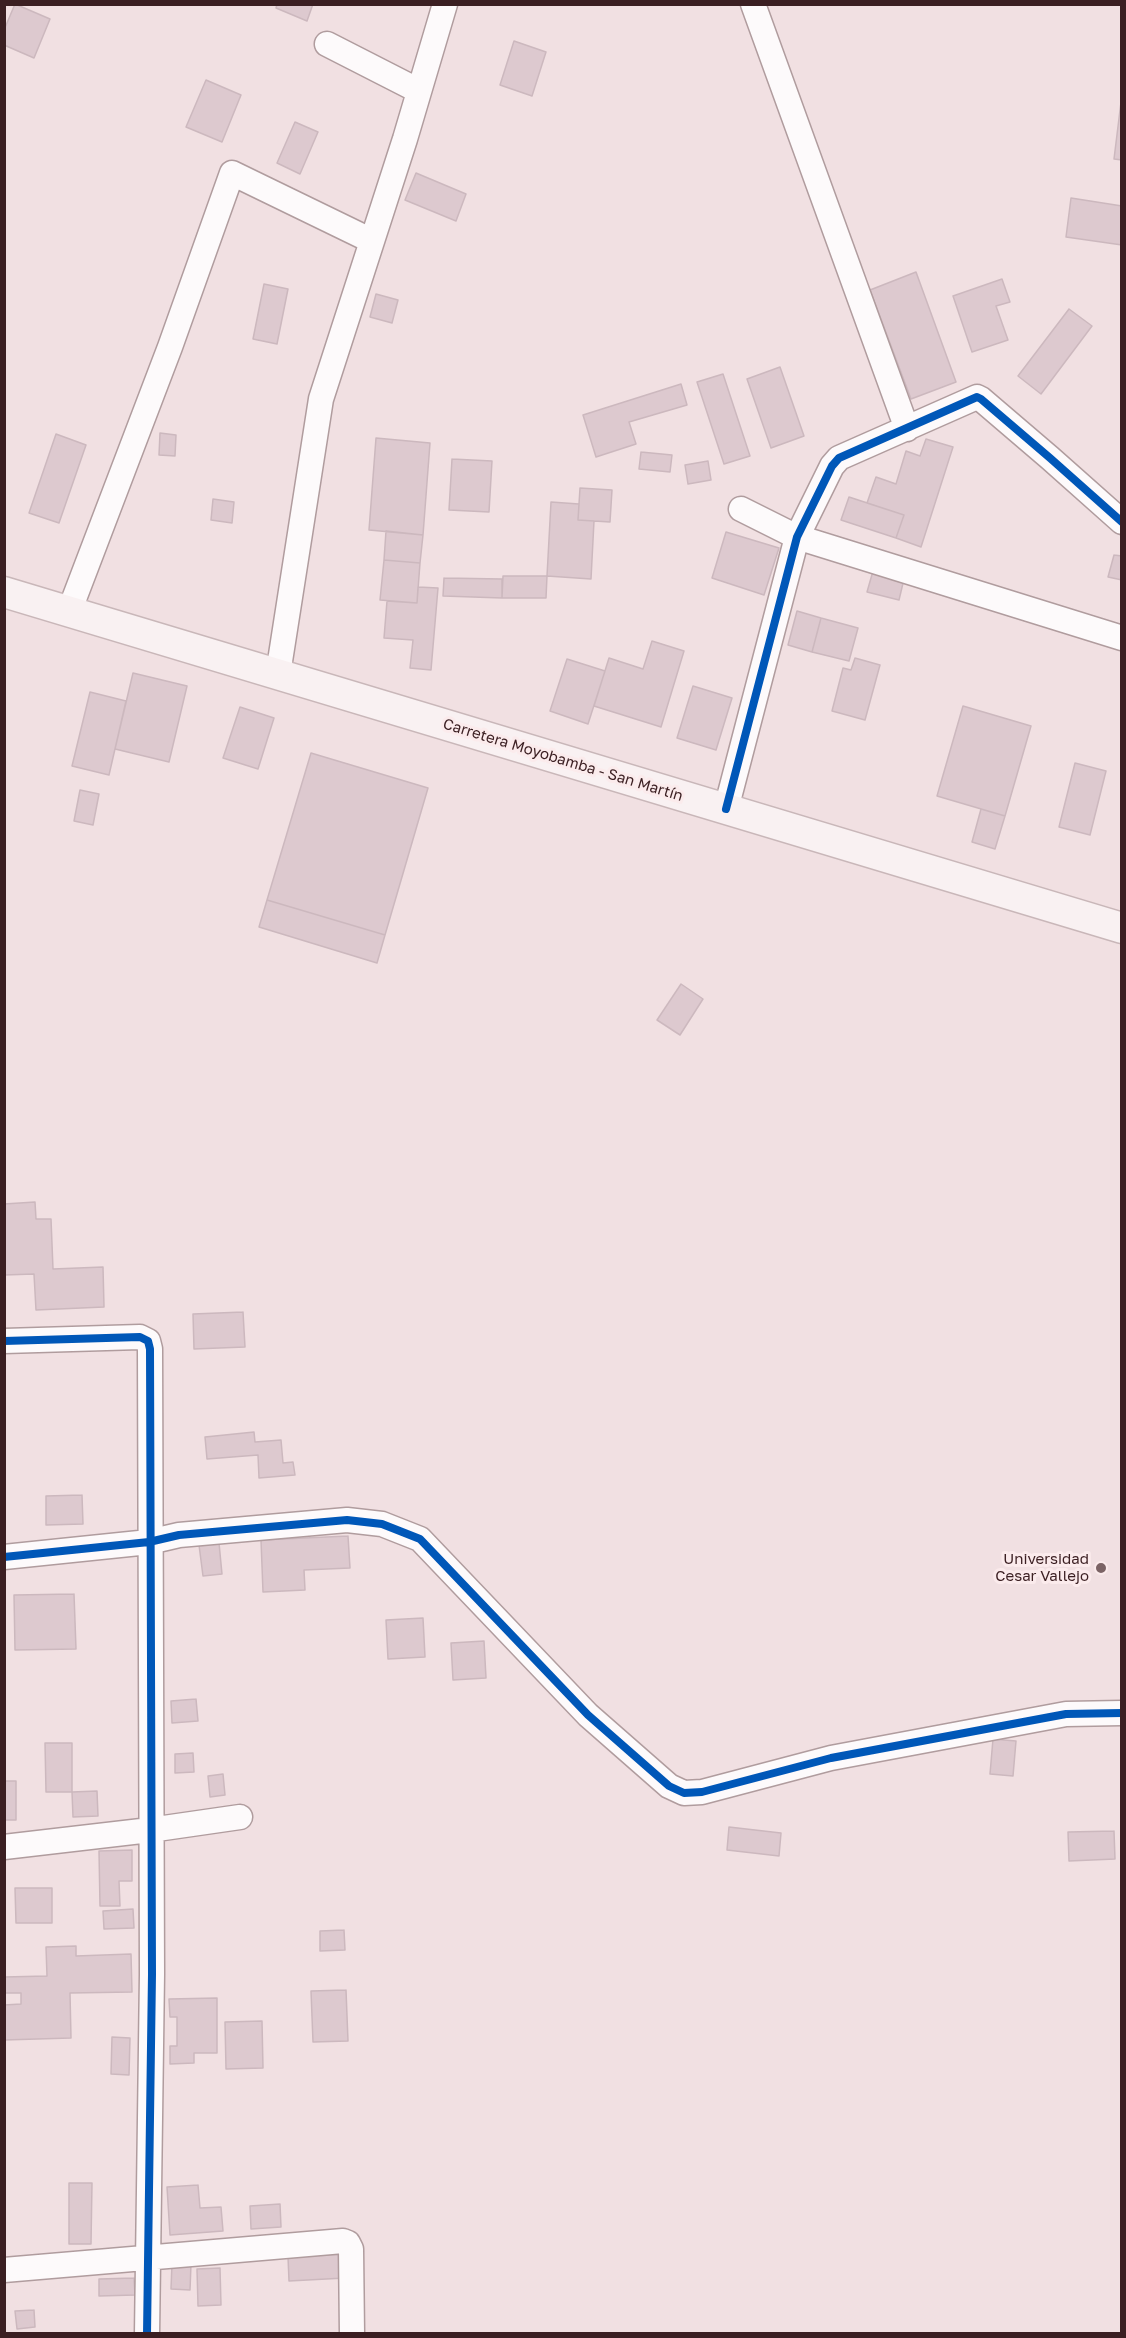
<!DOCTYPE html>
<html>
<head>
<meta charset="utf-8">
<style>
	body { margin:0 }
	#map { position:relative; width:1126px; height:2338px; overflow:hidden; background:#f1e0e2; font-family:"Golos Text",sans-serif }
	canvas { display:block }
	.frame { position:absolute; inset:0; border:6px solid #3b1f22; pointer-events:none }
</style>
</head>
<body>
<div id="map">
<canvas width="1126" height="2338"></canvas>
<div class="frame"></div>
</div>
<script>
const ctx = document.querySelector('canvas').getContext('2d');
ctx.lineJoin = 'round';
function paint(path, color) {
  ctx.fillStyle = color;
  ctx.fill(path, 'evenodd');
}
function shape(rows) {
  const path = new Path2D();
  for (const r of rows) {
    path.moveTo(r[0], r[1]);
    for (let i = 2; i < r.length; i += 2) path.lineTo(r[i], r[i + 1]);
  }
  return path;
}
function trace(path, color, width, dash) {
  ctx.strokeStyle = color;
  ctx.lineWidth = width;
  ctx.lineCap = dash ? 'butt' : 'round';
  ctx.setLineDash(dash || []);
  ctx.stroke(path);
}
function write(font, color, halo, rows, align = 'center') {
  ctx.font = font + ' "Golos Text",sans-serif';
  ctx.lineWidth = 6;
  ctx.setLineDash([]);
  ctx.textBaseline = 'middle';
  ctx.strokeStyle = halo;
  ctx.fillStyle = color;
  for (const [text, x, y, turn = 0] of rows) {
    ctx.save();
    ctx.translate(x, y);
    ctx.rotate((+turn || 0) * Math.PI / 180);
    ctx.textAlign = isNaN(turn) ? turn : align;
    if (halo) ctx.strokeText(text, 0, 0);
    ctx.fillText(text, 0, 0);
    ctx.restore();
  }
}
const building = shape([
	[15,4,50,19,34,58,4,45,4,30,15,4],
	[277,4,313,4,307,21,276,8,277,4],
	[514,41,546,52,532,96,500,85,514,41],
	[206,80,241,95,222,142,186,127,206,80],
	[1121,102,1122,102,1122,160,1114,159,1121,102],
	[295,122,318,132,300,174,277,163,295,122],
	[416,173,466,194,456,221,405,200,416,173],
	[1071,198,1122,206,1122,245,1066,237,1071,198],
	[916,272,956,382,911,399,870,290,916,272],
	[1002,279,1010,302,996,306,1008,340,972,352,953,296,1002,279],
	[264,284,288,289,277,344,253,339,264,284],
	[376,294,398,300,392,323,370,317,376,294],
	[1069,309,1092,326,1041,394,1018,376,1069,309],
	[780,367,804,436,771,448,747,379,780,367],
	[723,374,750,456,724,464,697,382,723,374],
	[681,384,687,405,629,422,636,444,596,457,583,415,681,384],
	[160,433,176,435,175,456,159,455,160,433],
	[56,434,86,445,59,523,29,513,56,434],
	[376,438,430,443,423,535,369,530,376,438],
	[926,439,953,447,921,547,896,538,904,515,867,503,876,477,896,484,906,451,920,456,926,439],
	[641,452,672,455,670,472,639,469,641,452],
	[452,459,492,461,489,512,449,510,452,459],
	[708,461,711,480,688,484,685,465,708,461],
	[580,488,612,490,610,522,578,520,580,488],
	[849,497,904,515,896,538,841,520,849,497],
	[213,499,234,502,232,523,211,520,213,499],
	[551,502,579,504,578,520,594,521,591,579,547,576,551,502],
	[386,531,423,535,420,563,384,560,386,531],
	[726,532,779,548,764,595,712,578,726,532],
	[1114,555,1122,556,1122,580,1108,577,1114,555],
	[384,560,420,563,417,603,380,600,384,560],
	[873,571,904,579,899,600,867,592,873,571],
	[503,576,547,576,546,598,502,598,503,576],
	[444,578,502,579,502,598,443,596,444,578],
	[418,587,438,588,431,670,410,668,413,640,384,638,387,601,417,603,418,587],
	[797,611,821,618,812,652,788,645,797,611],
	[821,618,858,628,849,661,812,652,821,618],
	[652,641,684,651,661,727,594,706,609,658,643,669,652,641],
	[855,658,880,665,865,720,832,711,843,668,851,670,855,658],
	[567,659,605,671,588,724,550,711,567,659],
	[133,673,187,686,169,762,115,749,133,673],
	[693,686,732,698,716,750,677,738,693,686],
	[90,692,126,701,109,775,72,766,90,692],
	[963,706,1031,726,1005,816,937,796,963,706],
	[240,707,274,718,258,769,223,758,240,707],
	[311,753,428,788,385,935,267,900,311,753],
	[1075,763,1106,771,1090,835,1059,827,1075,763],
	[80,790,99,794,93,825,74,821,80,790],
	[981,809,1005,816,995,849,972,842,981,809],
	[267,900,385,935,377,963,259,927,267,900],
	[681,984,703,999,680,1035,657,1020,681,984],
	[35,1202,36,1219,51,1219,53,1269,103,1267,104,1307,36,1310,34,1274,4,1275,4,1204,35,1202],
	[243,1312,245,1347,194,1349,193,1314,243,1312],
	[254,1432,255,1442,281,1440,283,1463,293,1462,295,1475,259,1478,258,1455,207,1459,205,1437,254,1432],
	[82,1495,83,1524,46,1525,46,1496,82,1495],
	[348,1536,350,1568,304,1570,305,1590,263,1592,261,1540,348,1536],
	[219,1543,222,1574,203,1576,199,1545,219,1543],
	[74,1594,76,1649,15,1650,14,1595,74,1594],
	[423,1618,425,1657,388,1659,386,1620,423,1618],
	[484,1641,486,1678,453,1680,451,1643,484,1641],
	[196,1699,198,1721,172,1723,171,1701,196,1699],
	[993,1739,1016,1741,1013,1776,990,1774,993,1739],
	[45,1743,72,1743,72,1792,46,1792,45,1743],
	[193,1753,194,1772,175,1773,175,1754,193,1753],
	[223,1774,225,1795,210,1797,208,1776,223,1774],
	[4,1781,16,1781,16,1820,4,1820,4,1781],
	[97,1791,98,1816,73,1817,72,1792,97,1791],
	[729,1827,781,1833,779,1856,727,1850,729,1827],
	[1114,1831,1115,1859,1069,1861,1068,1832,1114,1831],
	[132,1850,132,1881,119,1881,120,1906,100,1906,99,1851,132,1850],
	[15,1888,52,1888,52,1923,16,1923,15,1888],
	[133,1909,134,1928,104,1929,103,1911,133,1909],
	[344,1930,345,1950,320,1951,320,1931,344,1930],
	[76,1946,76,1956,131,1954,132,1992,70,1993,71,2038,4,2040,4,2005,21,2004,21,1993,4,1993,4,1977,47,1976,46,1947,76,1946],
	[346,1990,348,2041,313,2042,311,1991,346,1990],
	[217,1998,217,2053,194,2053,194,2063,170,2064,170,2046,177,2046,177,2017,170,2017,169,1999,217,1998],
	[262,2021,263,2068,226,2069,225,2022,262,2021],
	[112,2037,130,2038,129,2075,111,2074,112,2037],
	[69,2183,92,2183,91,2244,69,2244,69,2183],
	[198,2185,200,2208,221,2207,223,2231,170,2235,167,2187,198,2185],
	[280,2204,281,2227,251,2229,250,2206,280,2204],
	[343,2254,345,2278,289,2281,288,2257,343,2254],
	[172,2263,191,2264,190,2290,171,2289,172,2263],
	[220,2268,221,2305,198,2306,197,2269,220,2268],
	[134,2278,135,2295,99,2296,99,2279,134,2278],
	[34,2310,35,2327,17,2329,15,2311,34,2310]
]);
paint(building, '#ddc9cf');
trace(building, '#ccb8be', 1.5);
const minor = shape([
	[753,4,907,429],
	[327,44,419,91],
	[741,509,797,537,1122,638],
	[69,612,170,347,232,173,372,241],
	[278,674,321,399,405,139,445,4],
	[726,809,797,537,832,466,839,458,977,397,981,399,1050,458,1122,522],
	[4,1341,140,1337,148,1341,150,1349,152,1974,147,2334],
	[4,1557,149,1542,179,1535,347,1520,382,1524,420,1539,588,1715,669,1786,684,1793,702,1792,831,1758,1066,1714,1122,1713],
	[4,1847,150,1830,240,1817],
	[4,2270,343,2241,348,2243,351,2249,352,2334]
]);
const major = shape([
	[4,592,1122,928]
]);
trace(minor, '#b09c9e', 27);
trace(major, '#c9b7b9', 33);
trace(minor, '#fdfafb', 24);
trace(major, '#f9f1f2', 30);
trace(shape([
	[726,809,797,537,832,466,839,458,977,397,981,399,1050,458,1122,522],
	[4,1341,140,1337,148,1341,150,1349,152,1974,147,2334],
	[4,1557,149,1542,179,1535,347,1520,382,1524,420,1539,588,1715,669,1786,684,1793,702,1792,831,1758,1066,1714,1122,1713]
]), '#0057b8', 8);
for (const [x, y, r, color] of [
	[1101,1568,6,"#7b6365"]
]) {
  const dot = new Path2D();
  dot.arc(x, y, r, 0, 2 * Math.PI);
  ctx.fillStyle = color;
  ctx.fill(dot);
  trace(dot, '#fbebec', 2);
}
write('15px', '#3b1f22', '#fbebec', [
	["Carretera Moyobamba - San Martín",563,760,17]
]);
write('15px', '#3b1f22', '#fbebec', [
	["Universidad",1089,1559],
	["Cesar Vallejo",1089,1576]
], 'right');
</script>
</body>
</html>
